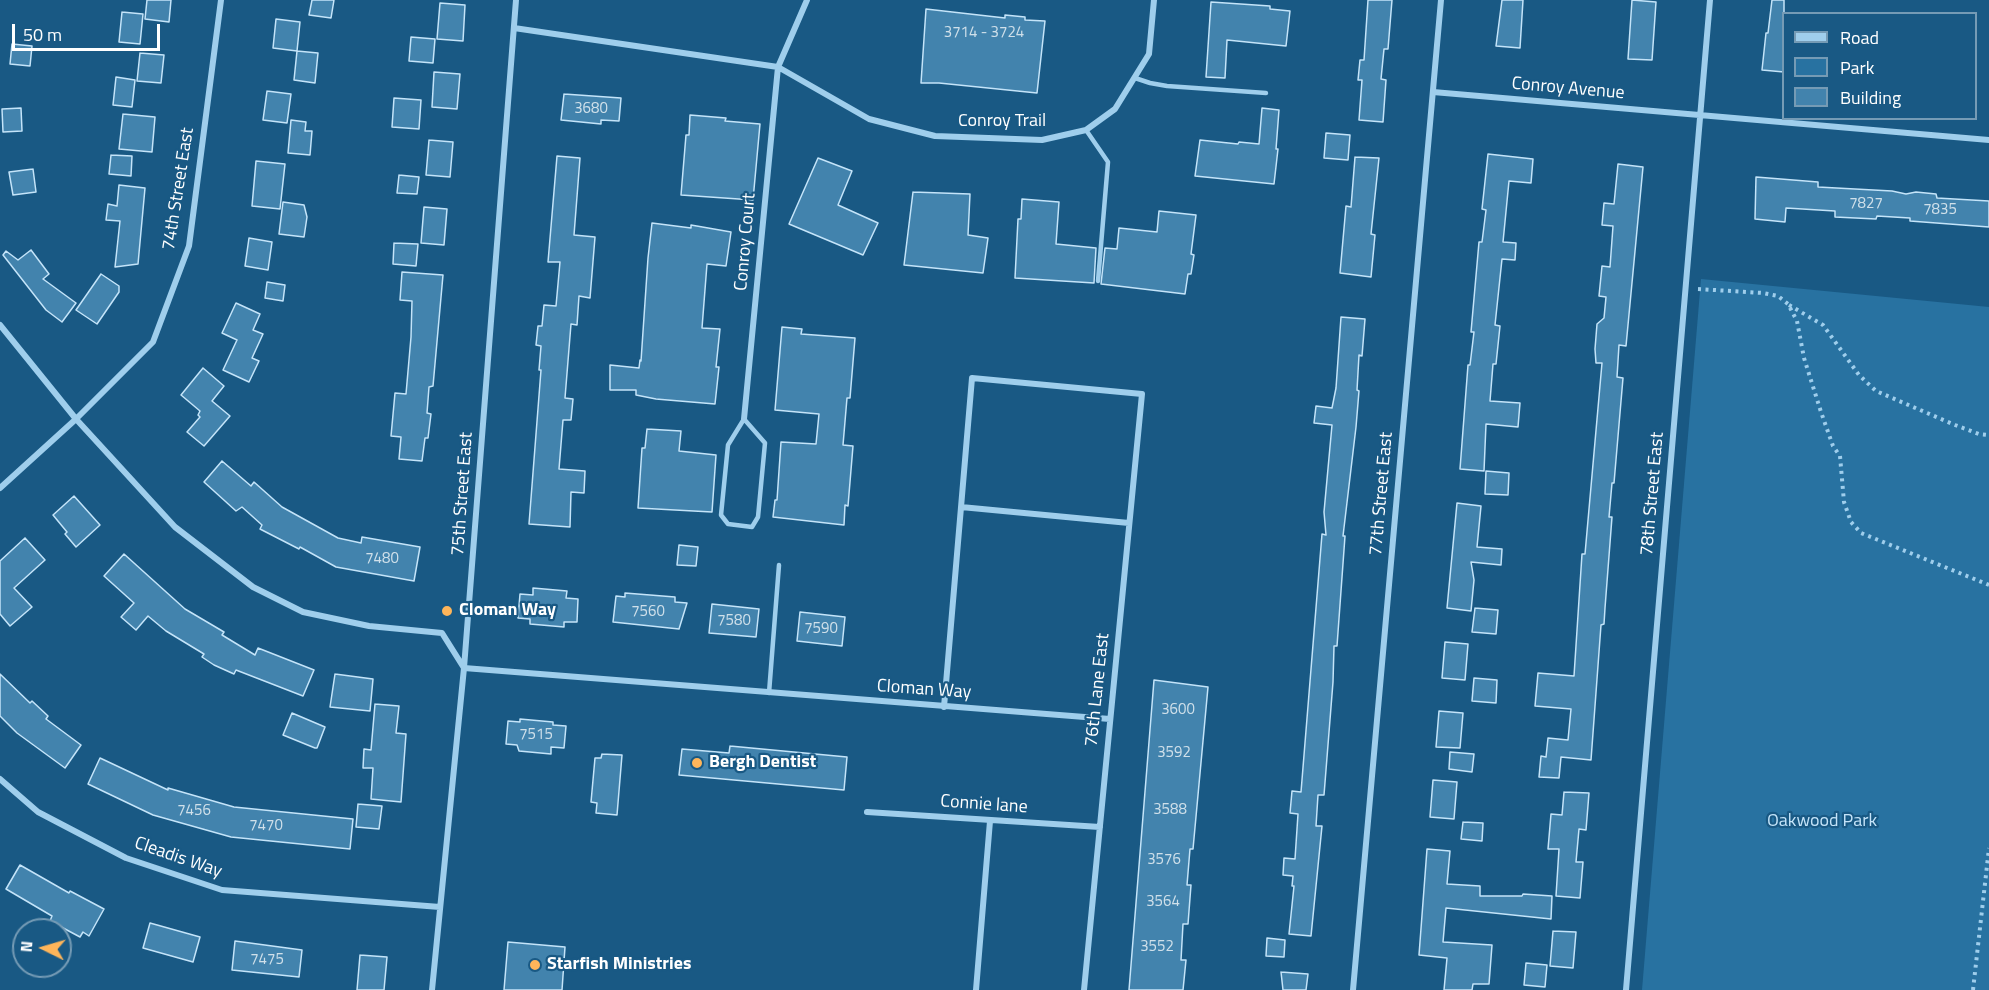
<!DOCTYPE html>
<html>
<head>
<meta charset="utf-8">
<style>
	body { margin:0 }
	#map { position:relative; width:1989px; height:990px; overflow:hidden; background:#195984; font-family:"Titillium Web",sans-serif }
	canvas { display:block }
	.legend { position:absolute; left:1782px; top:12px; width:195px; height:108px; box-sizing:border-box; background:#195984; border:2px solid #759bb5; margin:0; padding:8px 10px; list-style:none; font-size:18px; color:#fff }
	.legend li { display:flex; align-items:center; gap:12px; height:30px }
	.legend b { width:30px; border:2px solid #759bb5 }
	.north { position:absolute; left:12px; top:918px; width:60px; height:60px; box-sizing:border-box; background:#195984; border:2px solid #759bb5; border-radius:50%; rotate:275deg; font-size:16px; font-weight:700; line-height:24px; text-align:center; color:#fff }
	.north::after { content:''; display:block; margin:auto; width:21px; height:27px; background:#feb55a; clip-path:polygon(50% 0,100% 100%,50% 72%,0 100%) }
	.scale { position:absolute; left:12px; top:24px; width:148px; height:27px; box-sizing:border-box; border:3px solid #fff; border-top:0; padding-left:8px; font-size:18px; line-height:21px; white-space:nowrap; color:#fff; -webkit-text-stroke:4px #195984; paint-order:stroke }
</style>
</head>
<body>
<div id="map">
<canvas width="1989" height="990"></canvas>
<ul class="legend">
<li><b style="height:8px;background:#9fceec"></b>Road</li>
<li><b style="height:16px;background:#2872a1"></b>Park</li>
<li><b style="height:16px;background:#4283ad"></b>Building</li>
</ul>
<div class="north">N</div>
<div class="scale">50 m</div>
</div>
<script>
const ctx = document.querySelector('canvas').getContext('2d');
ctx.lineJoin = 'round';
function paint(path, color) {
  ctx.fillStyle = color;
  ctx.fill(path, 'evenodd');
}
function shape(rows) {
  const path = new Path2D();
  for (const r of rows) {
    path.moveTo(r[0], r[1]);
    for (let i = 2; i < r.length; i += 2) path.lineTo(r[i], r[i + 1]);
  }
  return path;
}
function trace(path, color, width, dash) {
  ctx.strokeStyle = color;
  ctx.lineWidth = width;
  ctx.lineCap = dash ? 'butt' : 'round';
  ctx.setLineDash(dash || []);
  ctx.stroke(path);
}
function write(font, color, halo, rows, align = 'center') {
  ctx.font = font + ' "Titillium Web",sans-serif';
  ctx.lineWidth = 4.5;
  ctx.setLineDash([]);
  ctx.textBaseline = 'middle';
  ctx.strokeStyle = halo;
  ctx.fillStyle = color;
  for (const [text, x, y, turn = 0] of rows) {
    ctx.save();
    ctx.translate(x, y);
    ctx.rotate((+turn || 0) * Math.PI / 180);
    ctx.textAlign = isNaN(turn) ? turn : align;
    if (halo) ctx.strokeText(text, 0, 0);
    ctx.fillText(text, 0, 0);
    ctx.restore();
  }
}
paint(shape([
	[1701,279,1989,307,1989,990,1642,990]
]), '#2872a1');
const building = shape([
	[147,0,171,0,169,22,145,19,147,0],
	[312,0,334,0,331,18,309,15,312,0],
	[1368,0,1392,0,1388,49,1384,49,1381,79,1386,80,1383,122,1359,120,1362,80,1358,80,1360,60,1364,60,1368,0],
	[1502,0,1523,0,1520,48,1496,46,1502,0],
	[1632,0,1656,2,1652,60,1628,59,1632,0],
	[1772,0,1784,0,1784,72,1762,70,1766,33,1768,33,1772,0],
	[1211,2,1270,6,1270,9,1290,11,1286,46,1227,40,1225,78,1206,77,1211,2],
	[440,3,465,5,463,41,437,39,440,3],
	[926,9,1005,18,1005,15,1025,17,1025,20,1045,21,1037,93,939,83,921,83,926,9],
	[122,12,143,14,140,44,119,42,122,12],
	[276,19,300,22,297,51,273,48,276,19],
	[411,37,435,39,433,63,409,61,411,37],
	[12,44,32,46,30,66,10,64,12,44],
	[297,51,318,53,315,83,294,80,297,51],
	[140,53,164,55,161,83,137,81,140,53],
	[434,72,460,74,457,109,432,107,434,72],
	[116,77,135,80,132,107,113,105,116,77],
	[267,91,291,94,287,123,263,120,267,91],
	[564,94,621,98,619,121,601,120,601,124,561,120,564,94],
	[394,98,421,100,419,129,392,127,394,98],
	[21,108,22,131,3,132,2,109,21,108],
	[1262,108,1279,110,1276,149,1278,149,1274,184,1195,176,1200,140,1238,144,1239,142,1259,144,1262,108],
	[123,114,155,117,152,152,119,149,123,114],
	[690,115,726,118,725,121,760,124,753,200,681,195,686,135,689,135,690,115],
	[291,120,306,122,305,131,312,131,310,155,288,153,291,120],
	[1326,133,1350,135,1348,160,1324,158,1326,133],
	[429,140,453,142,450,177,426,175,429,140],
	[1488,154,1533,159,1531,183,1509,181,1503,242,1516,243,1515,260,1502,259,1495,325,1500,326,1496,364,1493,364,1490,401,1520,403,1518,427,1486,424,1484,471,1460,469,1468,365,1470,365,1474,332,1471,332,1479,242,1482,242,1486,210,1482,209,1488,154],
	[111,155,132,156,131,176,109,174,111,155],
	[557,156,580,158,574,235,595,237,590,298,579,296,577,325,571,324,565,398,573,399,571,420,563,420,559,469,585,471,584,493,571,492,570,527,529,524,541,370,539,370,541,346,536,345,538,326,542,326,544,305,556,306,560,262,548,262,557,156],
	[1355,157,1379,158,1371,234,1375,235,1371,277,1340,273,1346,206,1351,207,1355,157],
	[818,158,852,171,838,205,878,223,863,255,789,224,818,158],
	[256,161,285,164,280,209,252,206,256,161],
	[1618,164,1643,167,1626,346,1619,345,1617,377,1623,378,1614,483,1612,483,1609,517,1612,517,1605,608,1604,624,1601,625,1591,760,1561,757,1559,778,1539,777,1541,756,1546,757,1548,738,1568,740,1571,709,1535,706,1538,673,1574,676,1582,554,1585,554,1602,363,1596,363,1595,349,1597,324,1604,318,1606,297,1599,296,1602,266,1610,267,1613,226,1602,225,1604,203,1614,204,1618,164],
	[33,169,36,192,13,195,9,172,33,169],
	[399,175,419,177,417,194,397,193,399,175],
	[1756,177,1818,182,1818,187,1892,191,1906,194,1916,192,1936,194,1937,198,1989,201,1989,227,1910,221,1910,218,1877,216,1876,219,1835,217,1835,211,1786,208,1785,222,1755,219,1756,177],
	[119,185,145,188,138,264,115,267,120,221,106,220,108,204,117,206,119,185],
	[913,192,970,194,968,235,988,238,983,273,904,265,913,192],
	[1022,199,1059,202,1056,244,1096,248,1094,283,1015,278,1018,219,1021,219,1022,199],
	[283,202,304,205,307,217,304,237,279,234,283,202],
	[424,207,447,209,444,245,421,243,424,207],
	[1159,211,1196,215,1191,254,1194,255,1191,274,1188,274,1185,294,1101,284,1105,248,1117,249,1119,228,1157,232,1159,211],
	[652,223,691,228,691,225,731,232,726,266,707,264,702,328,720,329,716,367,719,367,715,404,656,399,636,395,636,390,610,390,610,365,639,368,640,360,641,361,648,258,652,223],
	[249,238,272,242,268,270,245,266,249,238],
	[394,243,418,244,416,266,393,264,394,243],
	[31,250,49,274,43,279,76,303,62,322,46,310,3,255,6,251,18,260,31,250],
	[402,272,443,275,433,386,429,387,427,413,431,414,428,438,425,438,422,461,399,459,401,437,391,436,395,393,406,394,411,337,412,301,400,300,402,272],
	[101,274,119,286,119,292,97,324,76,310,101,274],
	[267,282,285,285,283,301,265,298,267,282],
	[236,303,260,314,253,330,263,334,252,358,259,361,249,382,223,370,237,340,222,333,236,303],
	[1341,317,1365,319,1362,356,1359,355,1357,390,1359,391,1356,427,1343,536,1345,536,1337,646,1334,646,1333,682,1324,795,1318,795,1316,826,1322,826,1311,936,1289,934,1294,886,1292,886,1293,876,1283,875,1284,858,1295,859,1298,814,1290,813,1292,791,1301,792,1322,534,1326,535,1324,512,1332,425,1314,423,1316,406,1332,408,1336,388,1341,317],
	[782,327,802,329,801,334,855,338,850,398,847,398,843,445,853,446,848,506,845,505,844,525,773,517,775,500,777,500,781,442,816,444,819,414,775,410,782,327],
	[203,368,224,386,212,401,230,416,204,446,187,432,200,417,198,415,200,411,181,395,203,368],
	[647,429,681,431,679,451,716,455,712,512,638,508,642,448,645,448,647,429],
	[222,461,251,486,254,482,282,507,338,538,361,543,362,537,420,547,414,581,336,567,300,547,299,549,260,529,262,525,242,507,236,511,204,482,222,461],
	[1486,471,1509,473,1508,495,1485,494,1486,471],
	[74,496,100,525,76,547,65,534,67,532,53,515,74,496],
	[1457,503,1481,506,1477,547,1502,549,1501,565,1471,562,1474,580,1471,611,1447,608,1457,503],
	[25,538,45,560,14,588,32,607,10,626,0,614,0,561,25,538],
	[679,545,698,547,696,566,677,565,679,545],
	[124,554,185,609,224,632,222,635,255,655,258,648,314,670,303,696,236,670,234,674,214,665,202,657,204,654,166,631,148,616,136,630,121,617,134,603,104,576,124,554],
	[533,588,567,591,566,598,578,599,577,622,564,622,564,627,530,624,530,619,518,618,520,594,533,595,533,588],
	[625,593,675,597,675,602,687,603,679,629,613,622,616,596,625,597,625,593],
	[712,604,759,609,756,637,709,633,712,604],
	[1475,608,1498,610,1496,634,1472,632,1475,608],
	[800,612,845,617,842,646,797,641,800,612],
	[1445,642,1468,644,1465,680,1442,678,1445,642],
	[0,674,30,703,32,701,48,716,46,719,81,745,65,768,17,733,0,716,0,674],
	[335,674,373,679,370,711,330,707,335,674],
	[1474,678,1497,680,1496,703,1472,701,1474,678],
	[1154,680,1208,687,1193,849,1190,849,1187,885,1191,885,1188,924,1183,924,1181,960,1186,960,1183,990,1129,990,1154,680],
	[375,704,399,706,396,733,406,734,401,802,371,799,373,768,363,768,364,749,371,750,375,704],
	[1439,711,1463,713,1460,748,1436,747,1439,711],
	[292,713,325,727,317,748,315,748,283,735,292,713],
	[520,719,553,722,553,725,566,726,564,748,551,747,551,754,519,751,517,745,506,744,508,721,520,722,520,719],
	[730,746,847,757,844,790,679,775,682,749,729,753,730,746],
	[1450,752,1474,754,1472,772,1449,769,1450,752],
	[602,754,622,755,617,815,596,813,597,803,591,802,595,758,601,758,602,754],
	[100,758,168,790,168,788,234,807,353,819,350,849,231,837,153,815,88,784,100,758],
	[1433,780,1457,782,1454,819,1430,817,1433,780],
	[1564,792,1589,793,1586,830,1579,829,1576,862,1583,862,1580,898,1556,896,1559,849,1548,849,1551,814,1562,815,1564,792],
	[358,804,382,806,379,829,356,827,358,804],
	[1463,822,1483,823,1482,841,1461,839,1463,822],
	[1427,849,1450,851,1447,884,1480,886,1480,896,1522,896,1523,894,1552,896,1551,919,1446,908,1443,942,1492,945,1489,984,1473,984,1472,990,1444,990,1447,958,1419,955,1427,849],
	[20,865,69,893,70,891,104,909,89,936,83,932,80,937,50,921,52,916,6,889,20,865],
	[150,923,200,937,193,962,143,948,150,923],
	[1553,931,1576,932,1573,968,1550,966,1553,931],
	[1267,938,1285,940,1284,957,1266,956,1267,938],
	[235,941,302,950,299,977,232,970,235,941],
	[508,942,565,947,562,990,504,990,508,942],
	[360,955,387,957,384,990,357,990,360,955],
	[1526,963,1547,965,1545,987,1524,985,1526,963],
	[1281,972,1308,974,1306,990,1283,990,1281,972]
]);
paint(building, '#4283ad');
trace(building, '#c4e4f9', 1.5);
trace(shape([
	[1698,289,1763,293,1778,296,1788,304,1797,321,1804,358,1821,412,1833,446,1840,456,1844,502,1851,522,1861,533,1989,585],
	[1789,305,1823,325,1859,375,1876,391,1955,425,1979,434,1989,435],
	[1973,990,1989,848]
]), '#9fceec', 4, [3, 4.5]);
trace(shape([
	[1135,78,1150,83,1167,86,1266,93],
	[1086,130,1108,162,1098,281],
	[744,419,765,443,758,517,752,527,728,524,721,515,728,445,744,419],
	[769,693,779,565]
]), '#9fceec', 4.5);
trace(shape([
	[514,28,778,67,869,119,935,136,1042,140,1086,130,1115,109,1149,54,1154,0],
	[1433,92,1989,140],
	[0,325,76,419,175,527,253,587,303,612,369,626,442,633,464,668,1110,719],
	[744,419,778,67,807,0],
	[0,488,76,419,153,342,189,246,221,0],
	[961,507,1129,523],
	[944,707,972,378,1142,394,1084,990],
	[0,779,38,812,126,858,222,890,440,907],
	[867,812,1100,827],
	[432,990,464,668,516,0],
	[976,990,990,821],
	[1353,990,1441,0],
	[1626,990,1710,0]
]), '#9fceec', 6);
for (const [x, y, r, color] of [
	[447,611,6,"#feb55a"],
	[697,763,6,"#feb55a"],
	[535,965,6,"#feb55a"]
]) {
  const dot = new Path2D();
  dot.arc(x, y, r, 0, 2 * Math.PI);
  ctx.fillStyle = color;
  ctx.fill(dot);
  trace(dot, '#195984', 2);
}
write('15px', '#d0e0ea', null, [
	["3714 - 3724",984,33],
	["3680",591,109],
	["7827",1866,204],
	["7835",1940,210],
	["7480",382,559],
	["7560",648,612],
	["7580",734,621],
	["7590",821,629],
	["3600",1178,710],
	["7515",536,735],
	["3592",1174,753],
	["3588",1170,810],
	["7456",194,811],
	["7470",266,826],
	["3576",1164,860],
	["3564",1163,902],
	["3552",1157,947],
	["7475",267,960]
]);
write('18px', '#fff', '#195984', [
	["Conroy Avenue",1568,89,5],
	["Conroy Trail",1002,122],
	["74th Street East",179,189,-81],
	["Conroy Court",746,242,-85],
	["75th Street East",463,494,-86],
	["77th Street East",1382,494,-85],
	["78th Street East",1653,494,-85],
	["Cloman Way",924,690,4],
	["76th Lane East",1098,690,-84],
	["Connie lane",984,805,4],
	["Cleadis Way",178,858,19]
]);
write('bold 18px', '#fff', '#195984', [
	["Cloman Way",459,611],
	["Bergh Dentist",709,763],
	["Starfish Ministries",547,965]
], 'left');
write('18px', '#c4e4f9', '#195984', [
	["Oakwood Park",1822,822]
]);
</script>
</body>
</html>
